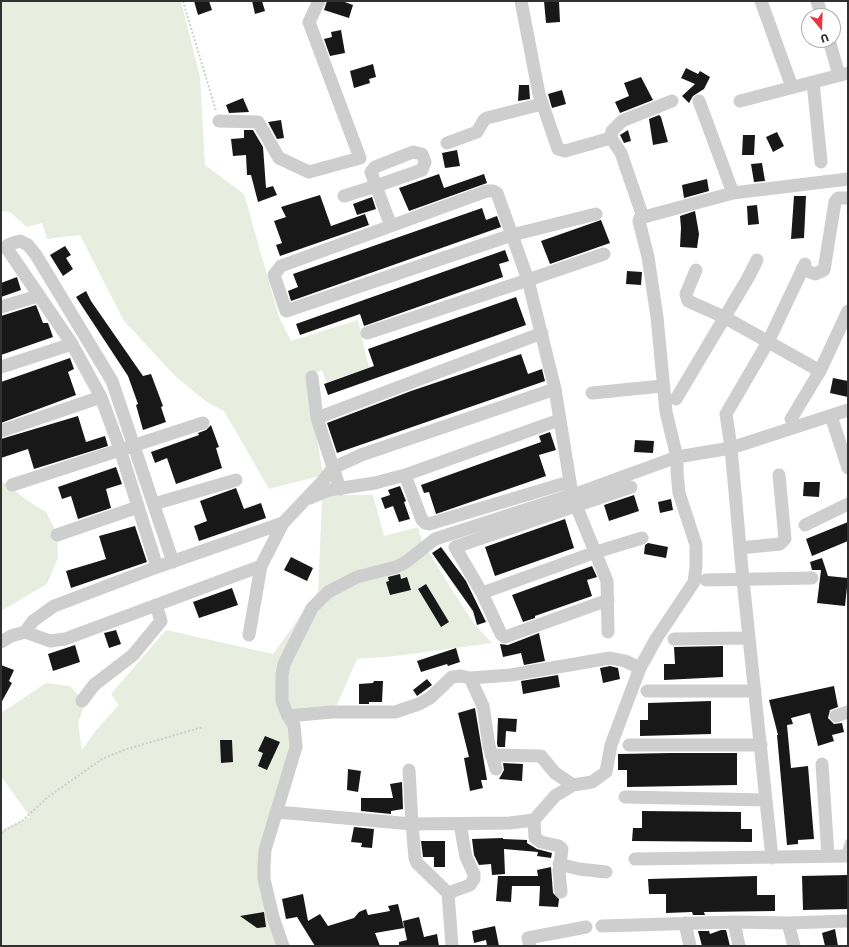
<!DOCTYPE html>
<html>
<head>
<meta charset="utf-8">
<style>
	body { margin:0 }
	#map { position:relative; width:849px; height:947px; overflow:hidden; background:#fff; font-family:Poppins,sans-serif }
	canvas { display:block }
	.frame { position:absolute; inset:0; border:2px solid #313131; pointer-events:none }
	.north { position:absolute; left:801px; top:8px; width:40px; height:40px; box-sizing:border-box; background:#fff; border:1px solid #adadad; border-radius:50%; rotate:161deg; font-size:11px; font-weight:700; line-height:16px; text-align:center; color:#313131 }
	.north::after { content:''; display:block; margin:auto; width:14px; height:18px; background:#e43743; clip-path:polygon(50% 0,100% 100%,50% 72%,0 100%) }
</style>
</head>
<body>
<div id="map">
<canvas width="849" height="947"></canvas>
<div class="frame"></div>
<div class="north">U</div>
</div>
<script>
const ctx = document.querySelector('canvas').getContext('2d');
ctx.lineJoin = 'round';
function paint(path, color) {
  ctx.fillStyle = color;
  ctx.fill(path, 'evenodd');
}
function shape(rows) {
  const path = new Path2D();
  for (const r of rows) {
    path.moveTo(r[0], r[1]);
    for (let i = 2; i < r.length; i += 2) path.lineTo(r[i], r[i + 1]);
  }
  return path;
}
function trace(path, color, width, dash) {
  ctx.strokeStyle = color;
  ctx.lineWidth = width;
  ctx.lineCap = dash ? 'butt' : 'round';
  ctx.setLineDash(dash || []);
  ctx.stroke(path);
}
paint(shape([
	[1,1,181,1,200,77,205,165,244,194,279,317,291,341,358,320,369,368,326,382,322,370,307,377,323,475,269,489,224,411,208,403,176,377,124,321,80,235,47,239,42,223,27,227,10,212,1,211],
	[1,480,28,501,46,512,57,533,58,558,47,584,1,611],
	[334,495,373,495,384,536,418,527,422,541,454,593,475,625,492,643,396,656,357,659,337,705,298,713,266,865,281,946,1,946,1,830,30,817,1,776,1,713,46,683,70,686,85,703,78,723,82,750,96,730,119,705,111,694,166,630,273,654,318,592,322,499]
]), '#e7eee0');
paint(shape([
	[194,1,209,1,212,10,198,15],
	[252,1,262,1,265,11,255,14],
	[327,1,342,1,353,5,349,18,324,10],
	[544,1,559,1,560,22,546,23],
	[341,30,345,53,330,56,324,39,332,37,331,32],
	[373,64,376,77,369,79,370,83,354,88,350,71],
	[686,68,698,74,700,71,710,77,704,89,693,96,689,103,682,96,695,84,681,78],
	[641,77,653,100,620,113,615,102,629,96,624,83],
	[519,85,529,85,530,99,518,101],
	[562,90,566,104,552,108,548,94],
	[243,98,249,112,229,113,226,105],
	[659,115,661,117,668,142,653,145,649,119],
	[281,120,284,138,277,139,268,122],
	[244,130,253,130,263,147,266,188,273,186,277,195,258,202,251,175,247,175,246,155,233,156,231,139,244,138],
	[628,130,631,141,624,143,620,135],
	[777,132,784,146,773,152,766,137],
	[743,135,755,135,754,155,742,155],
	[457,150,460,166,445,168,442,153],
	[762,163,765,181,754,182,751,164],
	[439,174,444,188,484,174,487,183,409,211,399,188],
	[707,179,709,191,684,198,682,185],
	[320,195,331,226,365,214,369,225,280,256,276,245,282,243,274,221,286,217,281,207],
	[794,196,806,196,804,238,791,239],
	[372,197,376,209,357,215,353,204],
	[757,205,759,224,748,225,747,206],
	[482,208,486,220,497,216,501,227,291,301,288,291,298,287,293,274],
	[695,211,699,234,697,248,680,247,681,228,680,216],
	[601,220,610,243,550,264,541,241],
	[65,246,71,255,66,258,73,269,63,276,50,255],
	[505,250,509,261,499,264,503,277,364,326,360,314,300,335,296,324],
	[627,271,642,272,641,285,626,284],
	[17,277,21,290,1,297,1,283],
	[86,291,91,301,143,376,151,374,163,406,161,407,166,422,143,430,136,405,138,404,128,376,76,297],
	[516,297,526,325,328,395,324,384,374,366,368,349],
	[36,305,43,323,48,323,53,337,1,355,1,316],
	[521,354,528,374,542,369,545,381,337,453,327,423,411,391],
	[70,358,74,369,68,372,76,395,1,423,1,382],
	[833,378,848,381,848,397,830,393],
	[78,416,86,442,105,436,108,446,34,469,28,449,1,458,1,439],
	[211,425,219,447,216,448,222,468,176,484,167,458,155,463,151,452,199,435,198,433,206,430],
	[550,432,556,450,539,455,546,476,436,514,429,492,424,493,421,485,541,442,539,436],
	[635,440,654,441,653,453,634,452],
	[116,467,122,484,106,489,111,508,78,519,71,496,62,499,58,487],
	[804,482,820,482,819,497,803,496],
	[400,486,406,501,404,502,410,519,399,522,393,506,385,509,381,498,390,495,388,490],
	[236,488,244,509,261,503,266,518,199,541,194,526,207,521,200,501],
	[634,495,639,511,609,521,604,505],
	[671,499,673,510,660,513,658,502],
	[565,519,574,548,495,576,485,547],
	[848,522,848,541,812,556,806,539],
	[135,526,147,562,71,588,66,571,106,559,99,536],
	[648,543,668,547,666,558,644,554,645,545],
	[441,547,466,581,486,622,477,625,473,611,432,553],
	[291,557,313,568,307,581,284,570],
	[822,558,828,576,848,578,845,606,817,603,821,570,812,570,810,562],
	[592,566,597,577,587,580,592,596,535,616,535,618,523,622,512,595],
	[400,574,401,579,407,577,411,590,390,595,386,582,389,581,388,577],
	[426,584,449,622,441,627,418,589],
	[232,588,238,605,199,618,193,602],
	[116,630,121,644,109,648,104,633],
	[539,633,545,661,524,665,521,653,503,657,500,644,508,645],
	[75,645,80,662,53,671,48,654],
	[723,646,723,677,664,680,664,664,675,664,674,647],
	[456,648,460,662,448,666,447,664,421,672,417,661],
	[1,665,14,670,9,681,12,683,1,703],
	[610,666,618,668,620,679,603,683,600,668],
	[558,675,560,687,523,694,521,681],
	[427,679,432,685,417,696,413,690],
	[374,681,383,681,382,702,369,702,369,704,359,704,359,684,373,683],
	[834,686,838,707,830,710,828,718,834,724,842,723,844,732,832,735,834,741,818,746,810,713,791,718,793,724,787,725,791,768,808,766,814,839,798,840,798,844,787,845,777,735,778,735,769,700],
	[711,701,711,734,640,736,640,720,648,720,648,703],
	[475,708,487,780,481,780,483,788,470,791,464,758,469,757,458,713],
	[498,718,517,719,516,732,506,731,505,747,498,747,497,744],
	[265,736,280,742,267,770,258,766,263,753,258,751],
	[220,740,232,740,233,762,221,763],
	[671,753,737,753,737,785,627,787,627,770,618,770,618,754],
	[503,763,523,764,522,781,499,779,504,770],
	[348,769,361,771,358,792,347,790],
	[402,782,403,809,391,811,391,814,361,811,361,798,393,798,390,784],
	[642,811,741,812,741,829,752,829,752,842,632,841,633,828,642,828],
	[354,827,374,829,372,848,361,847,362,843,351,842],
	[503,838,503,839,527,840,527,843,537,849,552,853,551,858,537,856,538,852,504,849,505,874,492,875,491,864,479,865,474,855,472,839],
	[421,841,445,841,445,867,434,867,434,857,423,857],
	[551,867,553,893,559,899,558,907,539,906,540,886,512,886,511,902,496,901,498,876,538,876,537,870],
	[848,875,848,909,803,910,802,876],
	[757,876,757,895,775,895,775,911,704,912,705,915,693,915,692,912,666,913,666,894,649,894,648,879],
	[303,894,308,921,320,914,328,926,354,918,359,912,366,909,368,915,390,911,388,906,398,904,404,928,375,933,380,946,315,946,297,917,286,919,282,899],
	[264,912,266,927,257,928,240,916],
	[419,917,424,937,437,934,439,946,399,946,399,942,407,940,403,921],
	[495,926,499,946,487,946,486,940,474,943,472,931],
	[835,929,838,946,825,946,822,933],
	[721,930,726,930,730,946,702,946,698,931,709,931,710,934]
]), '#181818');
trace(shape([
	[183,1,216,111],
	[1,833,23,820,48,797,102,759,124,750,203,727]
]), '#cecece', 2, [2, 2]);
trace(shape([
	[844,856,848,842]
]), '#cecece', 6);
trace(shape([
	[521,1,539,94,558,149,565,151,611,138,621,153,643,217],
	[761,1,792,87],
	[817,1,822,16],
	[829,40,839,75],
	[813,82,821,162],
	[699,101,733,193],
	[740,101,848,73],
	[219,121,258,122,279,158,309,172,360,158,309,22,319,1],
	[611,138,612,131,622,121,672,101],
	[447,143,477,132,484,120,487,118,542,104],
	[344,196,376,186,371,172,375,167,413,152,422,154,425,162,422,170,376,186,391,226],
	[596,214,512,235,286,311,274,275,281,266,487,191,493,191,497,193,512,235,528,280,604,254],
	[802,269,815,274,824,270,835,202,838,198,848,198],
	[696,270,686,294,688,301,724,317,820,371],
	[1,307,38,296],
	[367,333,528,280,555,389,571,488],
	[1,367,72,344],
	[312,377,317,418,340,489],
	[592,393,662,386],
	[676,399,748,278,757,260],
	[831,416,848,468],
	[317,418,542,333],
	[791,419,820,371,848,311],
	[1,431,101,397],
	[405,475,422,520,425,523,429,524,569,482],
	[12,485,203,423],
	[310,498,329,490,375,483,405,475,559,420],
	[575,503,607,581,608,632],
	[154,504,236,480],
	[805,525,848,504],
	[57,535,138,507],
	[740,548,780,544,785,539,779,475],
	[157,567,120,449,101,397,72,344,8,250,8,245,13,243,20,241,28,245,36,255,112,381,173,562],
	[706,580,812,578],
	[482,593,596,552,642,538],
	[608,600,505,637,501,634,482,593,455,547,631,487],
	[25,632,33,621,54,606,157,567,283,523],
	[249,635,261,566,283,523,322,482,333,468,361,455,555,389],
	[674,639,749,638],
	[1,642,11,636,25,632,50,641,65,639,261,566],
	[470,678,483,706,489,746,496,769],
	[647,691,755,691],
	[82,701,94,685,133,655,161,621,156,605],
	[288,716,332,712,395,712,419,704,430,698,452,677,461,676,470,678,511,675,610,658,625,661,640,668],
	[836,716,848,712],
	[629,745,761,745],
	[491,755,541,756,555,773,573,785],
	[822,764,828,856],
	[409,770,412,824,415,858,417,863,448,893,452,946],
	[625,797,766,800],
	[277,812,412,824,510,823,534,820,555,796,573,785,592,782,606,772,611,745,640,668,656,639,694,582,696,567,696,545,679,493,677,472,677,457,666,412,657,317,648,257,639,221,640,218,733,193,848,179],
	[534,820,535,838,541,842,559,846,562,849,559,871,561,892],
	[772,858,743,580,731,448,726,414,768,342,805,264],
	[635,859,848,856],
	[559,864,579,869,606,872],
	[448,893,470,885,474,879,474,874,466,857,460,824],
	[734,922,739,946],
	[685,923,690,946],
	[788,923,794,946],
	[602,926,734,922,788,923,848,921],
	[283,946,273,917,264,879,264,865,265,850,296,747,294,725,288,716,282,701,282,675,284,664,312,608,328,592,357,577,396,567,406,562,435,539,581,492,677,457,731,448,848,410],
	[530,946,528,938,586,927]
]), '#cecece', 13);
</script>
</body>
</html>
